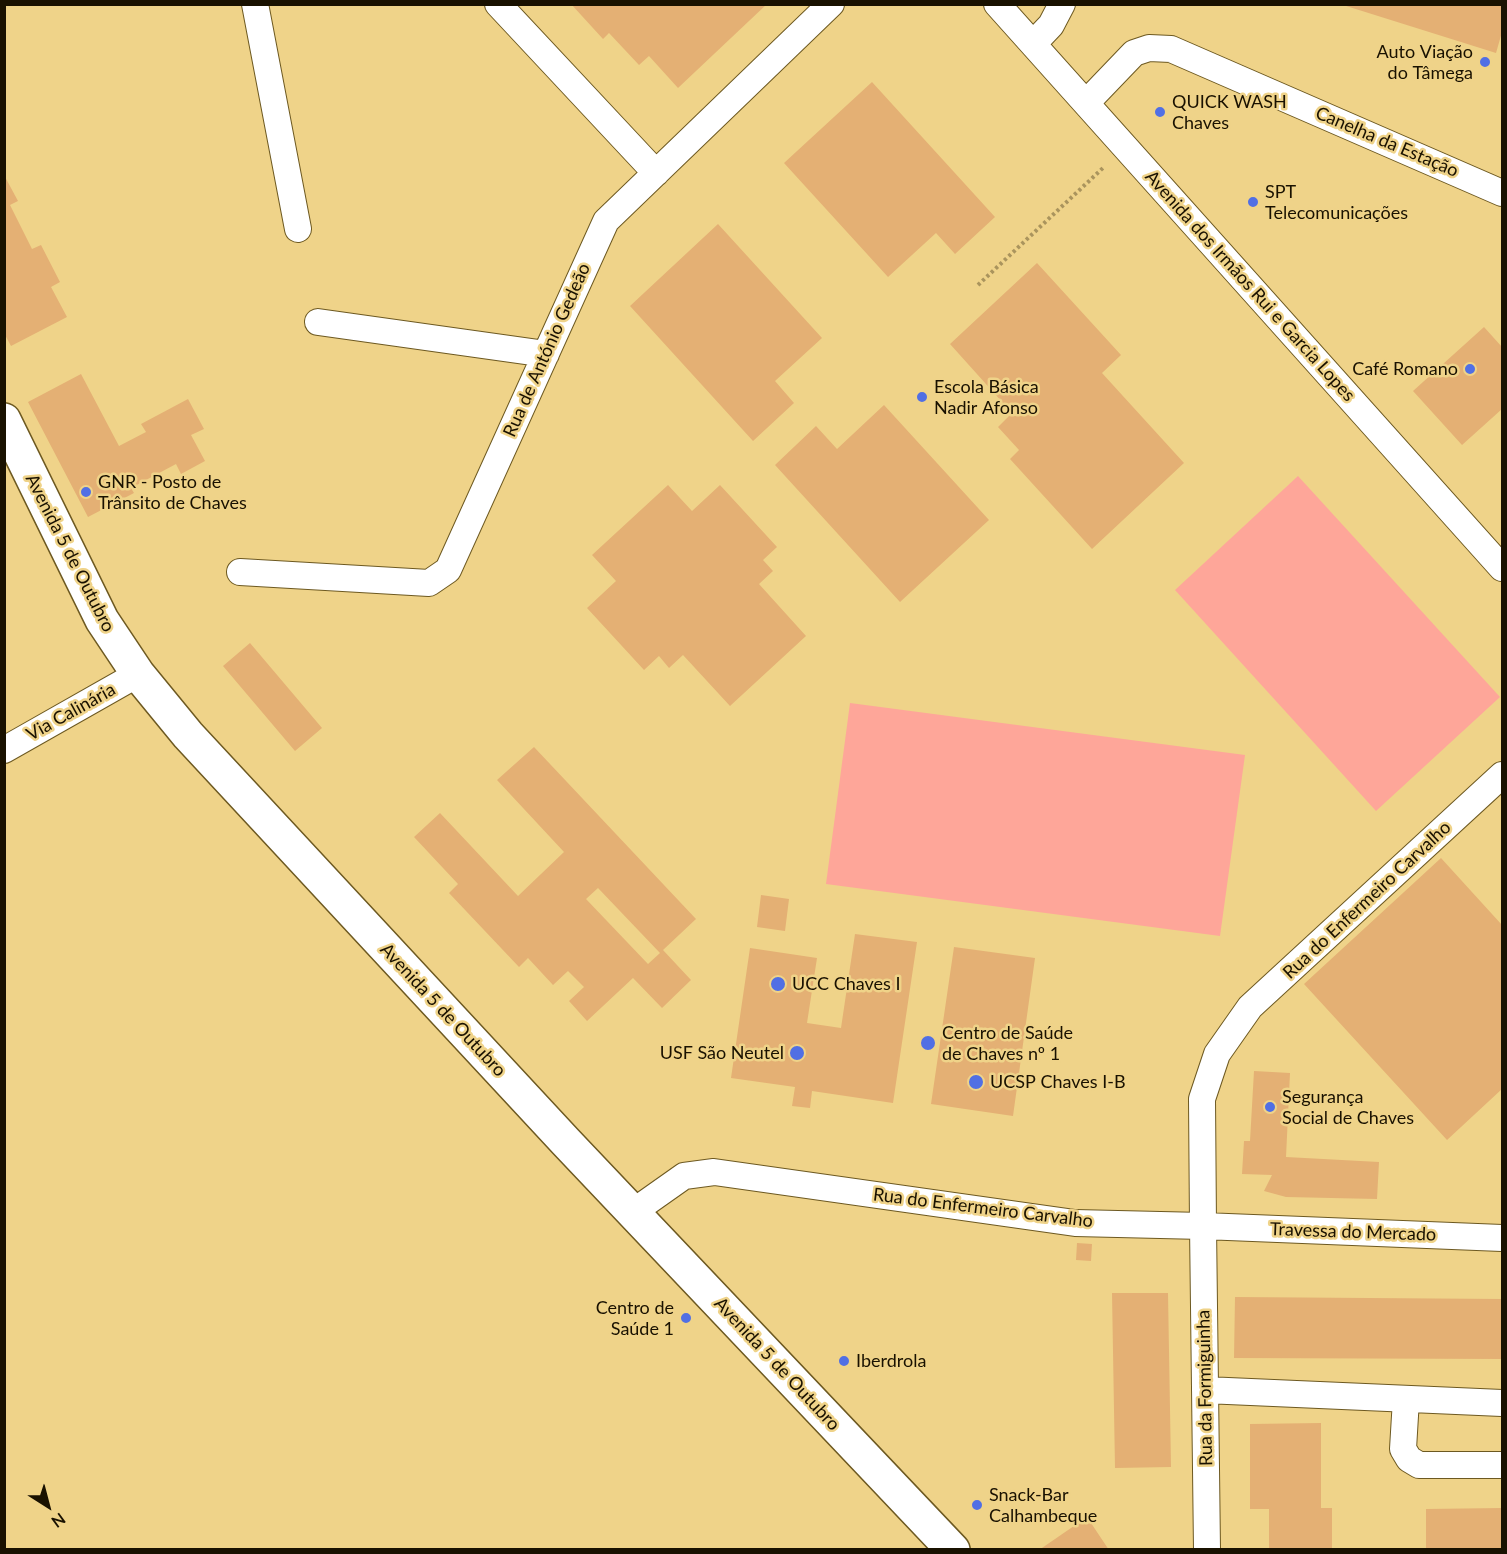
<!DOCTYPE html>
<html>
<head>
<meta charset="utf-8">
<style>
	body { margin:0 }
	#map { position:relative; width:1507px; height:1554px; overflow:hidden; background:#efd389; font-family:Lato,sans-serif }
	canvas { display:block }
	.frame { position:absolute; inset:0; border:6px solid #191100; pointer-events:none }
	.north { position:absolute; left:18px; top:1476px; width:60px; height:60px; -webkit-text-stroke:4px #efd389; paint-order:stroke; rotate:144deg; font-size:16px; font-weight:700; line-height:24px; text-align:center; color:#191100 }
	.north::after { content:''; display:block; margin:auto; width:21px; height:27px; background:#191100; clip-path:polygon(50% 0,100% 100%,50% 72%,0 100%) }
</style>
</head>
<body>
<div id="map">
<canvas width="1507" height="1554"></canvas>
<div class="frame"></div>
<div class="north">N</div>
</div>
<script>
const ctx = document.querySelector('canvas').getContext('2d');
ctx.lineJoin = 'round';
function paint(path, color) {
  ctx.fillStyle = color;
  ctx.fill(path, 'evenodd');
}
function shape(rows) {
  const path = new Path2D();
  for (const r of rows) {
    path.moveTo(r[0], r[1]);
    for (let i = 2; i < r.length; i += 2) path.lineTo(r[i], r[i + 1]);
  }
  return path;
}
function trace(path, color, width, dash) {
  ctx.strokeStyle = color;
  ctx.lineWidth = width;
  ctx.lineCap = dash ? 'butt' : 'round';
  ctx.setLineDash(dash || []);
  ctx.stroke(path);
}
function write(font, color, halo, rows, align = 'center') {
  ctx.font = font + ' Lato,sans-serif';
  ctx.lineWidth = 5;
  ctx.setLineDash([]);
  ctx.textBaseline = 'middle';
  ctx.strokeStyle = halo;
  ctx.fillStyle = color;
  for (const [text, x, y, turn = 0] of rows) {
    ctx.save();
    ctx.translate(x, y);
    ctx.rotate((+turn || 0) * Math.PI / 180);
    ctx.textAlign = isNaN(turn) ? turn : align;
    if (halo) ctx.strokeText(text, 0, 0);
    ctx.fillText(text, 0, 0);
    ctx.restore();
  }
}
paint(shape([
	[1298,476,1500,697,1376,811,1175,590],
	[850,703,1245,755,1220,936,826,884]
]), '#fea699');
paint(shape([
	[571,4,767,4,678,88,649,56,639,65,609,33,603,39],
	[1502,4,1502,32,1496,53,1343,5],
	[872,82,995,217,955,254,936,233,888,277,784,163],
	[4,175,18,201,10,205,32,249,41,245,60,282,51,287,67,317,11,346,4,333],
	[718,224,822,338,775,381,794,403,753,441,630,306],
	[1037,263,1121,355,1102,373,1184,463,1092,549,1010,459,1019,450,998,427,1012,413,950,344],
	[1484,327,1502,347,1502,409,1462,445,1413,391],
	[81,374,119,446,146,432,141,424,188,399,204,429,191,435,205,461,181,474,176,464,131,488,134,493,88,517,28,402],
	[884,405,989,520,900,602,775,465,816,426,837,449],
	[668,485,692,511,720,485,777,547,763,560,773,571,759,584,806,636,730,706,683,655,669,668,659,656,644,670,587,608,616,581,592,555],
	[250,643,322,728,295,751,223,666],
	[534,747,696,919,663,950,691,980,662,1008,633,978,587,1021,569,1001,584,987,568,971,553,985,528,958,519,967,449,893,458,884,414,837,440,813,518,896,564,852,497,780],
	[598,888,660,953,648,964,586,899],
	[1441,858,1502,925,1502,1089,1447,1140,1304,984],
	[761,895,789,899,785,931,757,927],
	[855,934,917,942,893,1103,812,1091,810,1108,792,1106,795,1087,731,1078,750,948,817,958,807,1023,841,1028],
	[954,947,1035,958,1013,1116,931,1104],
	[1254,1071,1290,1073,1286,1157,1379,1162,1377,1199,1286,1197,1264,1191,1272,1175,1242,1174,1244,1141,1250,1141],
	[1077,1243,1092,1244,1091,1261,1076,1260],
	[1112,1293,1168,1293,1171,1467,1115,1468],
	[1235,1297,1502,1299,1502,1359,1234,1358],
	[1321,1423,1321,1508,1332,1508,1332,1550,1269,1550,1269,1509,1250,1509,1250,1424],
	[1502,1508,1502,1550,1426,1550,1426,1509],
	[1087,1517,1109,1550,1039,1550]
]), '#e4b074');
const street = shape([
	[255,4,298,229],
	[498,4,656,173],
	[997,4,1502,568],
	[1033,44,1051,25,1062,4],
	[1086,103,1134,53,1149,48,1171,49,1502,193],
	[318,322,546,354],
	[240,572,429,583,448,570,606,221,831,4],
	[4,750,138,674],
	[633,1212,684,1176,714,1172,1075,1223,1203,1226,1202,1099,1217,1054,1250,1007,1502,775],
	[1205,1390,1502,1403],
	[1406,1399,1403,1449,1409,1459,1419,1465,1502,1465],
	[1207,1550,1203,1226,1502,1238]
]);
const secondary = shape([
	[4,420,102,620,138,674,188,735,566,1142,953,1550]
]);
trace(street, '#6d5921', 28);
trace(secondary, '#6d5921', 36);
trace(shape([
	[978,285,1104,167]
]), '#aa945d', 4, [3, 3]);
trace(street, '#fff', 26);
trace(secondary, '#fff', 33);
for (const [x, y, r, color] of [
	[1485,62,6,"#516fe4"],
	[1160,112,6,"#516fe4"],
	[1253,202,6,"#516fe4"],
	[1470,369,6,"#516fe4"],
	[922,397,6,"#516fe4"],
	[86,492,6,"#516fe4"],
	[778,984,8,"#516fe4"],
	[928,1043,8,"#516fe4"],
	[797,1053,8,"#516fe4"],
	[976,1082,8,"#516fe4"],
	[1270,1107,6,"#516fe4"],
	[686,1318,6,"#516fe4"],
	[844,1361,6,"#516fe4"],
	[977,1505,6,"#516fe4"]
]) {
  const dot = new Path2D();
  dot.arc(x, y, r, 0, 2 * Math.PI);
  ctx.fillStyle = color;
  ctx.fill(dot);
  trace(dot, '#efd389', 2);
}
write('18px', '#191100', '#efd389', [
	["Auto Viação",1473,52,"right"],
	["do Tâmega",1473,73,"right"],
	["QUICK WASH",1172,102],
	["Chaves",1172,123],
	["SPT",1265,192],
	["Telecomunicações",1265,213],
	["Café Romano",1458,369,"right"],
	["Escola Básica",934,387],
	["Nadir Afonso",934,408],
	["GNR - Posto de",98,482],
	["Trânsito de Chaves",98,503],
	["UCC Chaves I",792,984],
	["Centro de Saúde",942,1033],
	["de Chaves nº 1",942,1054],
	["USF São Neutel",784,1053,"right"],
	["UCSP Chaves I-B",990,1082],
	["Segurança",1282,1097],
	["Social de Chaves",1282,1118],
	["Centro de",674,1308,"right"],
	["Saúde 1",674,1329,"right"],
	["Iberdrola",856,1361],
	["Snack-Bar",989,1495],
	["Calhambeque",989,1516]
], 'left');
write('18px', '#191100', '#efd389', [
	["Canelha da Estação",1387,142,23],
	["Avenida dos Irmãos Rui e Garcia Lopes",1250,286,48],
	["Rua de António Gedeão",547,350,-66],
	["Avenida 5 de Outubro",70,553,63],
	["Via Calinária",71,712,-29],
	["Rua do Enfermeiro Carvalho",1367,900,-43],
	["Avenida 5 de Outubro",443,1010,47],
	["Rua do Enfermeiro Carvalho",983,1208,7],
	["Travessa do Mercado",1353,1232,2],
	["Avenida 5 de Outubro",777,1364,47],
	["Rua da Formiguinha",1205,1388,-91]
]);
</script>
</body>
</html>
